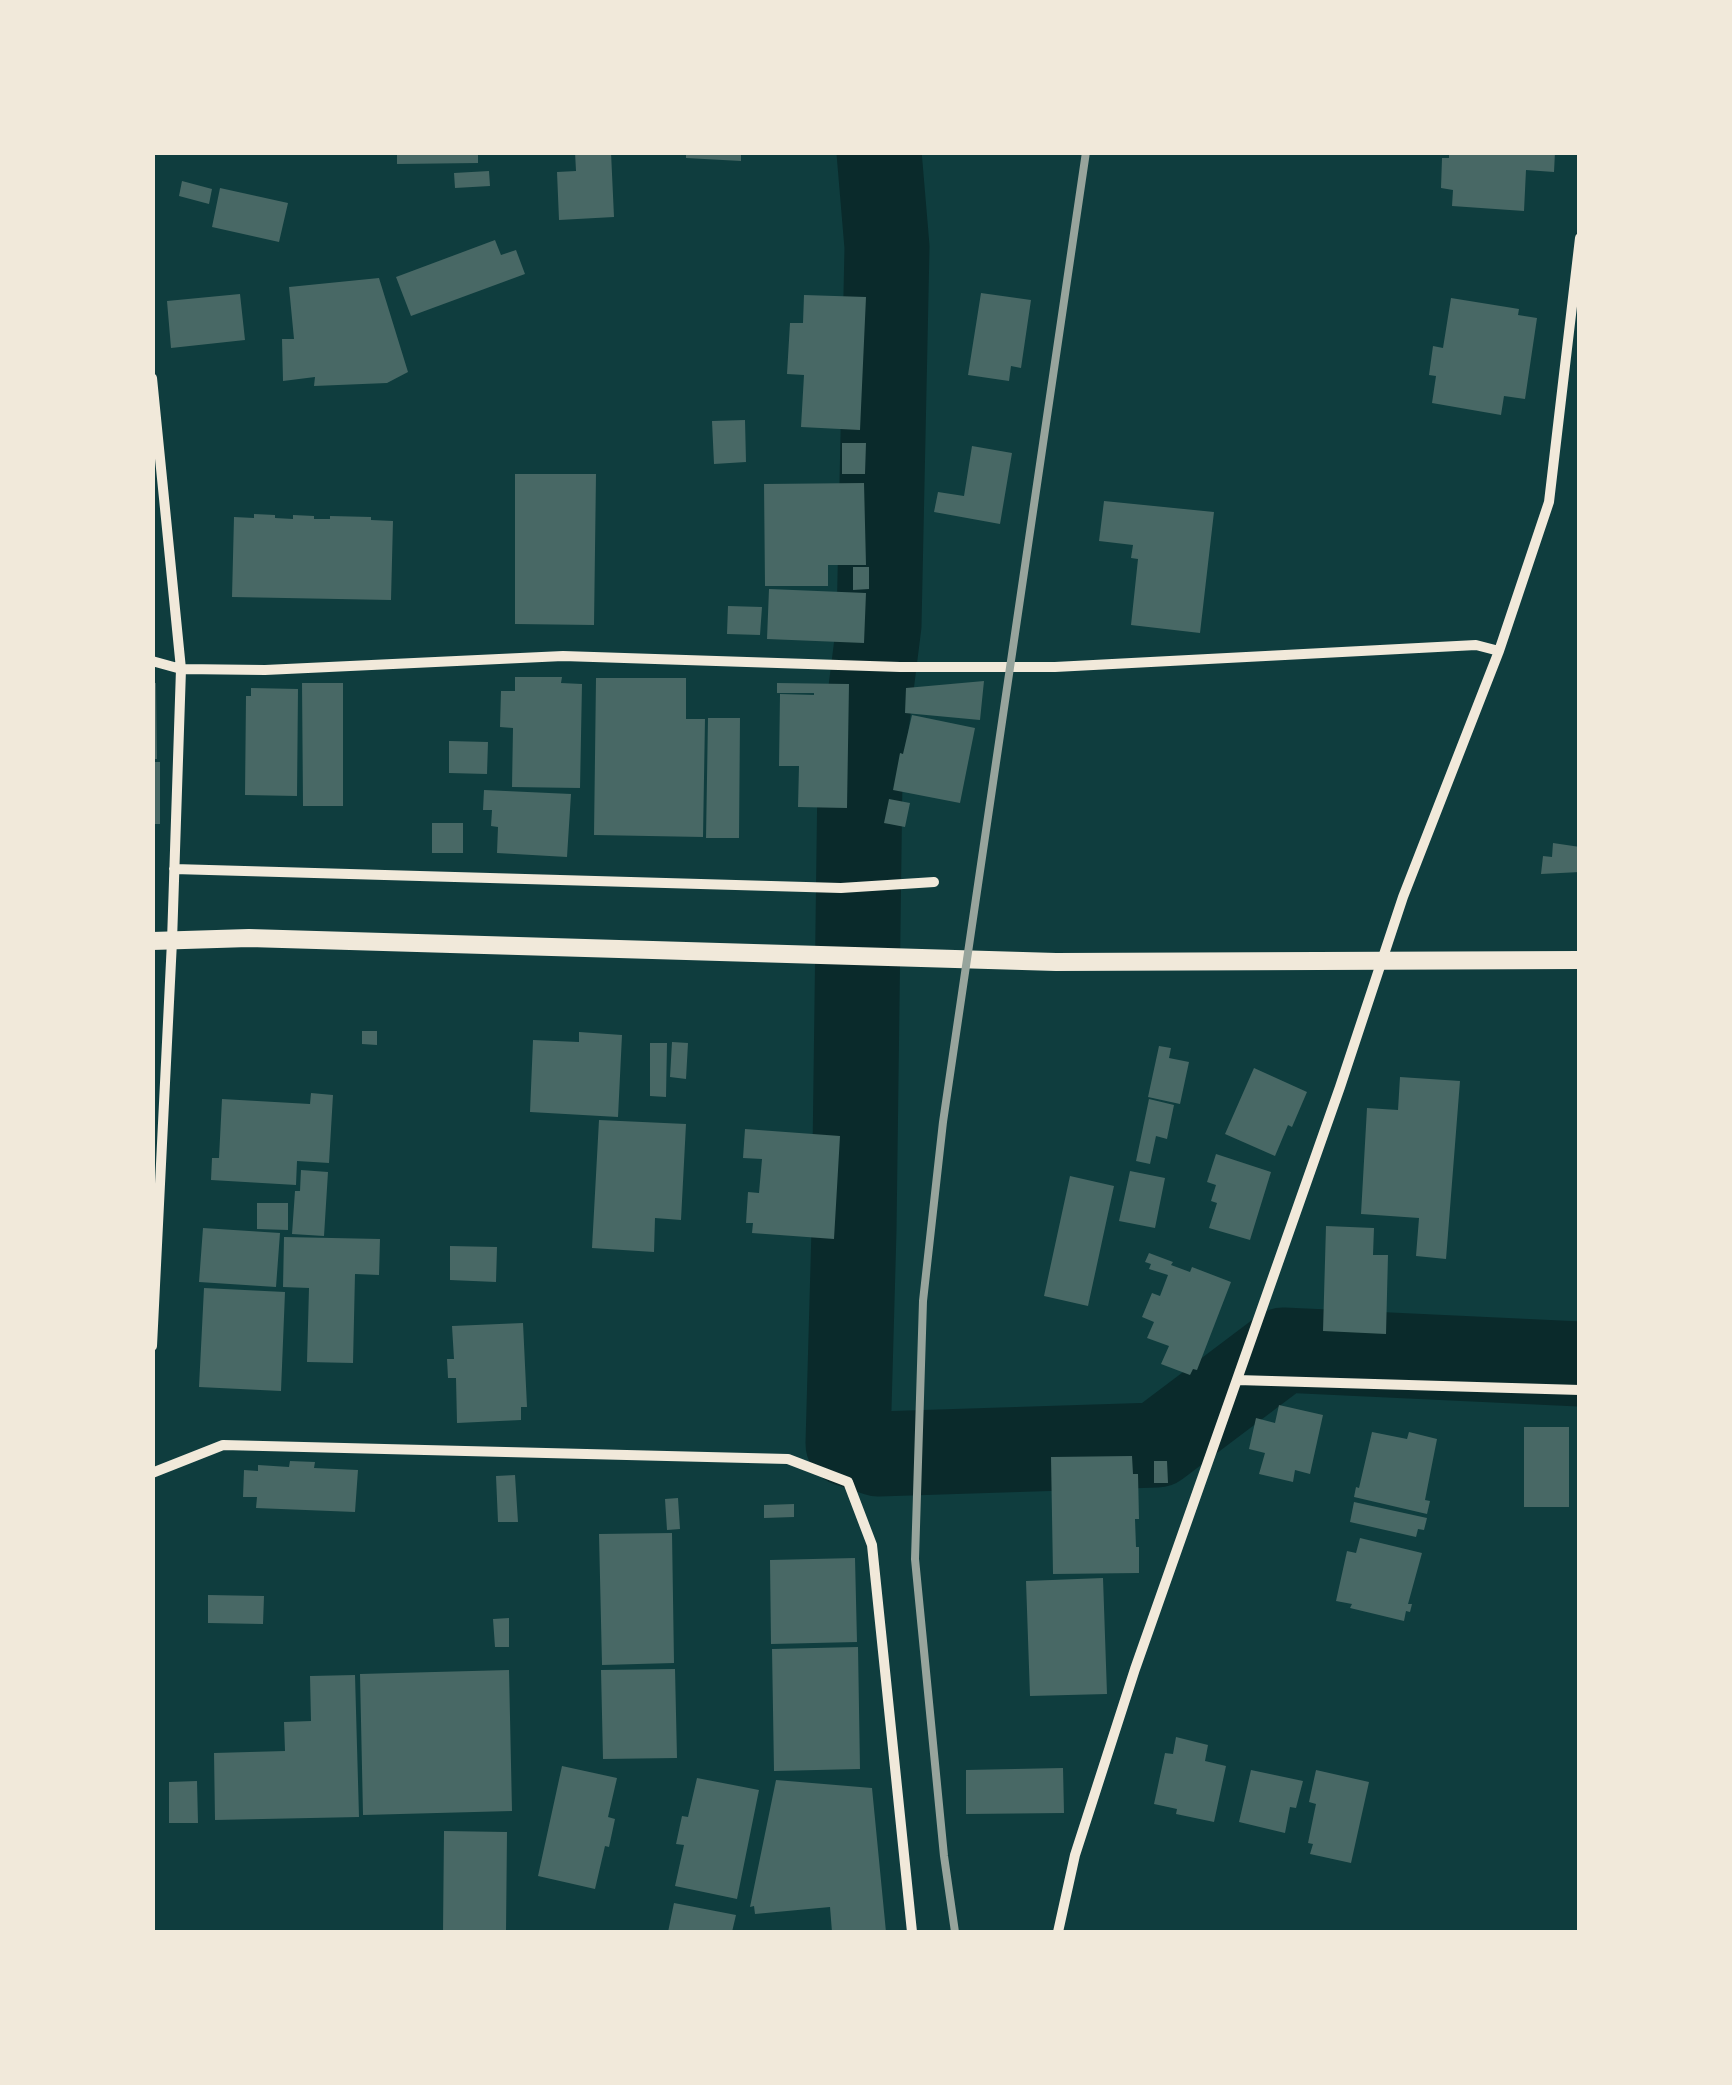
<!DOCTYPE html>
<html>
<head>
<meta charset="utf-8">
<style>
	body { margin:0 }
	#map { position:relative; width:1732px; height:2085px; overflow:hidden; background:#0f3d3e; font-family:"IBM Plex Serif",serif }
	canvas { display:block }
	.frame { position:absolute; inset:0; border:155px solid #f1e9da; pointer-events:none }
</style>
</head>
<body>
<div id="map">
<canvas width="1732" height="2085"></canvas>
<div class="frame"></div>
</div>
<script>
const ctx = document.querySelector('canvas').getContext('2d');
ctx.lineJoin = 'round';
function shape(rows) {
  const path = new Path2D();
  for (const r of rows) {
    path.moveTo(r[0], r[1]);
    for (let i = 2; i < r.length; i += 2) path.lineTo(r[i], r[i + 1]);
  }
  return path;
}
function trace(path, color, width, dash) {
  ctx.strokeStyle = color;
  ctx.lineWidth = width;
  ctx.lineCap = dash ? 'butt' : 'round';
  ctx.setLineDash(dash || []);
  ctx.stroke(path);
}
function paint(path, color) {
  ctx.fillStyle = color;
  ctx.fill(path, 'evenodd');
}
trace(shape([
	[879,152,887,247,879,625,860,776,854,1230,848,1444,878,1454,1157,1445,1283,1350,1580,1364]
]), '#0a2a2b', 85);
paint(shape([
	[397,152,478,152,478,163,397,164],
	[575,152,611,152,614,217,559,220,557,172,576,171],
	[686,152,741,152,741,161,686,158],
	[1449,152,1555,152,1554,172,1526,170,1524,211,1452,206,1453,190,1441,188,1442,158,1449,158],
	[489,171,490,186,455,188,454,173],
	[182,181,212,189,209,204,179,196],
	[220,188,288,203,279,242,212,227],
	[495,240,501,255,516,250,525,274,411,316,396,277],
	[379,278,408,372,387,383,314,386,315,377,283,381,282,339,294,339,289,287],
	[981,293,1031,300,1021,368,1011,366,1009,381,968,375],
	[240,294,245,340,171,348,167,301],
	[804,295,866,297,860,430,801,427,804,375,787,374,790,323,803,323],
	[1451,298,1519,309,1518,315,1537,318,1525,399,1504,396,1501,415,1432,403,1436,376,1429,375,1433,346,1443,348],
	[745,420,746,462,714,464,712,421],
	[842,443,866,443,865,474,842,474],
	[972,446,1012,453,1000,524,934,512,938,492,964,496],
	[515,474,596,474,594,625,515,624],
	[864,483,866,565,828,565,828,586,765,586,764,484],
	[1104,501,1214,512,1200,633,1131,625,1138,559,1131,558,1133,545,1099,541],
	[254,514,275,515,275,518,293,519,293,515,314,516,314,519,330,519,330,516,371,517,371,520,393,521,391,600,232,597,234,517,254,518],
	[853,567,869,567,869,589,853,590],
	[769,589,866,593,864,643,767,639],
	[728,606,762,607,760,635,727,634],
	[515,677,562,677,561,683,582,684,580,788,512,787,513,728,500,727,501,691,515,691],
	[596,678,686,678,686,719,705,719,703,837,594,835],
	[984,681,980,720,905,713,906,688],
	[152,683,156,683,157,759,152,759],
	[302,683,343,683,343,806,303,806],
	[777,683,849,684,847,808,798,807,799,766,779,766,780,694,814,695,814,693,777,693],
	[251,688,298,689,297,796,245,795,246,696,251,696],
	[912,715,975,728,960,803,893,790,900,753,903,754],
	[708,718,740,718,739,838,706,838],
	[449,741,488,742,487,774,449,773],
	[152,762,160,762,160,824,152,824],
	[484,790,571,794,567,857,497,853,498,827,491,826,492,810,483,810],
	[889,799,910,803,905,827,884,823],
	[432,823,463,823,463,853,432,853],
	[1553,843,1580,847,1580,872,1541,874,1543,856,1552,857],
	[362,1031,377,1031,377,1045,362,1044],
	[579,1032,622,1035,618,1117,530,1112,533,1040,579,1042],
	[672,1042,688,1043,686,1079,670,1077],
	[650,1043,667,1043,666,1097,650,1096],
	[1159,1046,1171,1048,1169,1058,1189,1062,1180,1104,1148,1097],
	[1254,1068,1307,1092,1292,1127,1288,1125,1275,1156,1225,1134],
	[1400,1077,1460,1081,1446,1259,1416,1256,1419,1218,1361,1214,1367,1108,1398,1110],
	[311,1093,333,1095,329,1163,297,1161,296,1185,211,1180,212,1158,219,1158,222,1099,310,1104],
	[1149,1099,1174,1105,1167,1139,1156,1136,1150,1164,1136,1161],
	[599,1120,686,1124,681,1220,655,1218,654,1252,592,1248],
	[745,1129,840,1136,834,1239,752,1233,753,1223,746,1223,748,1192,759,1193,762,1159,743,1158],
	[1216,1154,1271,1172,1250,1240,1209,1228,1217,1203,1211,1201,1216,1185,1207,1182],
	[301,1170,328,1172,324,1236,292,1234,295,1191,300,1191],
	[1130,1171,1165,1178,1155,1228,1119,1221],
	[1070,1176,1114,1186,1088,1306,1044,1296],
	[257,1203,288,1203,288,1230,257,1229],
	[1326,1226,1374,1228,1373,1255,1388,1255,1386,1334,1323,1331],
	[203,1228,280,1233,276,1287,199,1282],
	[284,1237,380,1239,379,1275,355,1274,353,1363,307,1362,309,1288,283,1287],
	[450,1246,497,1247,496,1282,450,1280],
	[1149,1253,1173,1262,1171,1265,1190,1272,1192,1267,1231,1282,1197,1370,1193,1369,1190,1375,1161,1364,1169,1346,1147,1338,1154,1322,1142,1317,1152,1293,1160,1296,1168,1275,1149,1269,1151,1264,1145,1262],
	[204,1288,285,1292,281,1391,199,1387],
	[523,1323,527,1407,521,1407,521,1420,457,1423,456,1378,448,1378,447,1359,454,1359,452,1326],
	[1279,1405,1323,1415,1310,1474,1295,1470,1293,1482,1259,1474,1265,1453,1249,1449,1256,1418,1275,1423],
	[1524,1427,1569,1427,1569,1507,1524,1507],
	[1372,1432,1407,1439,1409,1432,1437,1439,1425,1500,1430,1501,1427,1514,1354,1497,1356,1487,1359,1488],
	[1132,1456,1133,1474,1138,1474,1139,1519,1135,1519,1136,1547,1139,1547,1139,1573,1053,1574,1051,1457],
	[290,1461,315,1462,314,1468,358,1470,355,1512,256,1508,257,1497,243,1497,244,1470,258,1471,258,1465,289,1467],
	[1154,1461,1167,1461,1168,1483,1154,1483],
	[515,1475,518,1522,498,1522,496,1476],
	[678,1498,680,1529,667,1530,665,1499],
	[1354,1502,1427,1518,1424,1530,1418,1529,1416,1537,1350,1522],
	[794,1504,794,1517,764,1518,764,1505],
	[672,1533,674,1663,602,1665,599,1534],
	[1360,1538,1422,1553,1408,1604,1412,1604,1410,1612,1406,1611,1404,1621,1350,1608,1352,1604,1336,1601,1347,1551,1356,1553],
	[855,1558,857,1642,771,1644,770,1560],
	[1103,1578,1107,1694,1030,1696,1026,1581],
	[208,1595,264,1596,263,1624,208,1623],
	[509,1618,509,1647,495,1647,493,1619],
	[858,1647,860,1769,774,1771,772,1649],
	[675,1669,677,1758,603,1759,601,1670],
	[509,1670,512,1811,363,1815,360,1674],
	[355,1675,359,1817,215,1820,214,1753,285,1751,284,1722,311,1721,310,1676],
	[1176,1737,1208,1745,1205,1761,1226,1766,1214,1822,1176,1814,1177,1809,1154,1804,1165,1753,1173,1754],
	[562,1766,617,1778,608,1817,615,1819,609,1847,605,1846,595,1889,538,1876],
	[1063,1768,1064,1813,966,1814,966,1770],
	[1251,1770,1303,1781,1296,1808,1290,1807,1285,1833,1239,1822],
	[1316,1770,1369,1782,1351,1863,1310,1854,1313,1844,1308,1843,1316,1804,1309,1802],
	[697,1778,759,1790,737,1899,675,1886,684,1845,676,1844,682,1816,688,1817],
	[776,1780,872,1788,886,1932,832,1932,830,1907,755,1914,754,1906,750,1907],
	[197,1781,198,1823,169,1823,169,1782],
	[444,1831,507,1832,506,1932,443,1932],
	[674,1903,736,1915,732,1932,668,1932]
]), '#486865');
trace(shape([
	[152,378,181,669,172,941,152,1346],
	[152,661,181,669,265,670,563,656,900,667,1055,667,1476,645,1499,651],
	[174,869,841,888,934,882],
	[1237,1380,1580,1390],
	[152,1473,223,1445,788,1459,848,1482,872,1545,912,1932],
	[1058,1932,1075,1855,1135,1669,1340,1087,1403,897,1499,651,1549,502,1580,238]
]), '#f1e9da', 10);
trace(shape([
	[152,941,249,938,1056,962,1580,960]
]), '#f1e9da', 18);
trace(shape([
	[955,1932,944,1856,915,1559,923,1301,943,1122,1086,152]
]), '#97a49c', 8);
</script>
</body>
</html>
